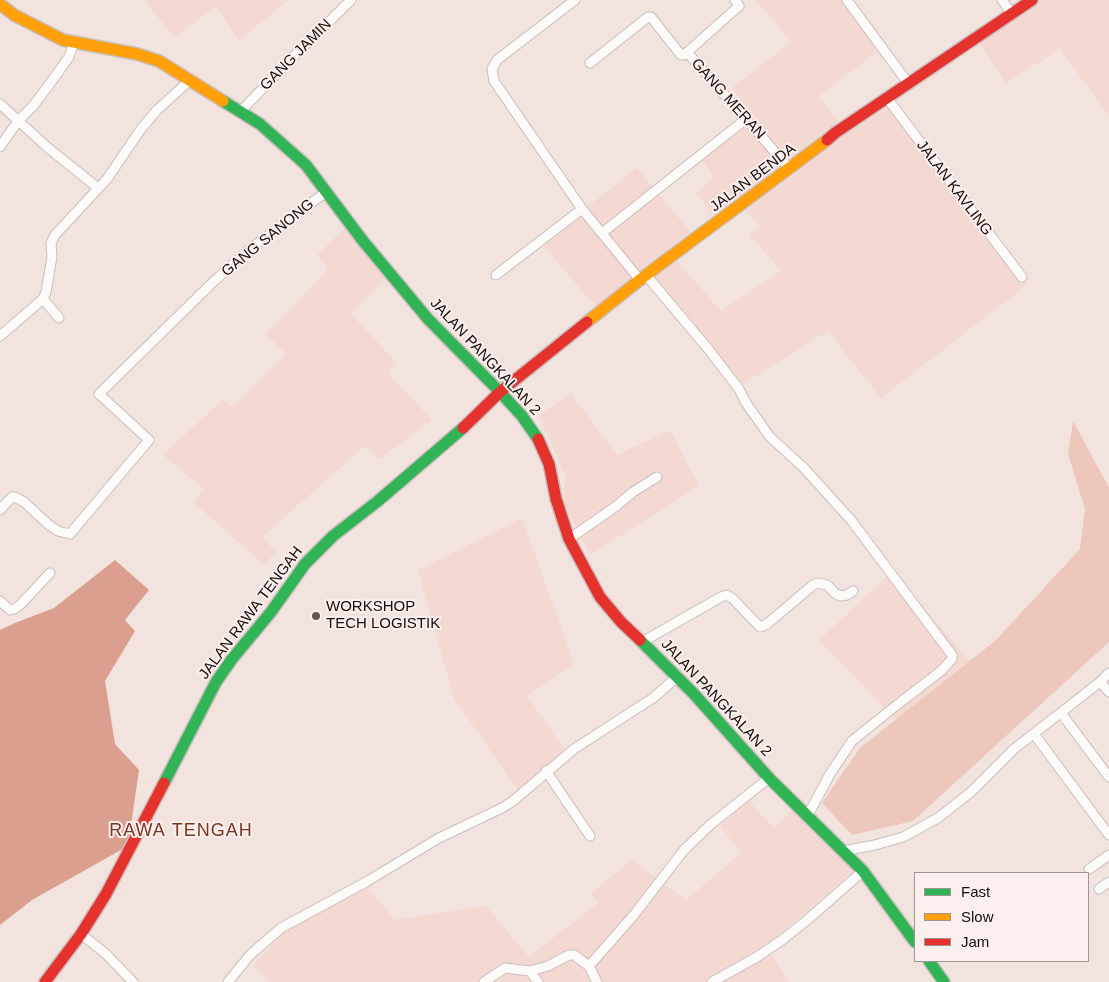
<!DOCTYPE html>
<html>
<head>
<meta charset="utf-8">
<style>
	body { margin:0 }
	#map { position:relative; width:1109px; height:982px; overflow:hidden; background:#f2e3df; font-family:Helvetica,sans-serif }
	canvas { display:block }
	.legend { position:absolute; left:914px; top:872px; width:175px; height:90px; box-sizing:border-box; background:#fbf0ed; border:1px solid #9f9593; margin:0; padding:6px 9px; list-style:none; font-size:15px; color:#160d0b }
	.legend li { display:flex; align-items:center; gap:10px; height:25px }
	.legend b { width:25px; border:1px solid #9f9593 }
</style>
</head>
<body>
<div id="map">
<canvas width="1109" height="982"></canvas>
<ul class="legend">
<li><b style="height:6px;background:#30b455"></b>Fast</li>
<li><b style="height:6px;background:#ff9f0a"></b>Slow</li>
<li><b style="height:6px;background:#e5322d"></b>Jam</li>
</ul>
</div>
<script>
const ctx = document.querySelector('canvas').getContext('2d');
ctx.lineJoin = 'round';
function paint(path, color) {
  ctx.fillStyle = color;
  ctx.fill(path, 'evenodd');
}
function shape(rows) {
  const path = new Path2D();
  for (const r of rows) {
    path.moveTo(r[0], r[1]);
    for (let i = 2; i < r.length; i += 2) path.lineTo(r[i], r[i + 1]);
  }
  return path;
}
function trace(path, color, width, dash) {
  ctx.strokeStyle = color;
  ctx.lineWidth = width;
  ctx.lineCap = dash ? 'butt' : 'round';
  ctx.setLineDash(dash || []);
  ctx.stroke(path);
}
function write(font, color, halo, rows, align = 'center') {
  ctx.font = font + ' Helvetica,sans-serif';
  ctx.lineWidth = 4;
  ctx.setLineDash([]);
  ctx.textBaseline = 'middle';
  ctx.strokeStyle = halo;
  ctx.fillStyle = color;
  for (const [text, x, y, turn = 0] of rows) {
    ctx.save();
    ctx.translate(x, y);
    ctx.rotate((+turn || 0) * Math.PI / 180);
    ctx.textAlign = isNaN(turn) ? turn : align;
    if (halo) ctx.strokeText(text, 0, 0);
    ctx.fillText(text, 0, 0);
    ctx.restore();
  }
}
paint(shape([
	[144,0,288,0,239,41,216,7,174,37],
	[756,0,850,0,882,48,819,96,848,133,896,102,1028,284,881,398,828,331,743,384,642,275,597,308,541,243,637,168,697,240,675,259,721,311,781,271,749,234,760,226,737,201,715,218,696,193,714,178,702,159,755,118,732,88,791,42],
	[1032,0,1109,0,1109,116,1060,49,1006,83,976,38],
	[349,224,389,276,351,314,397,363,388,373,432,420,379,459,365,446,262,537,276,552,264,565,193,502,204,489,163,455,222,400,232,407,286,354,266,334,329,269,317,255],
	[571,394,617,455,670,430,699,486,590,555,564,503,565,475,539,416],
	[522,518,574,664,527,695,568,755,519,792,454,698,418,570],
	[892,572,970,661,896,720,819,640],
	[749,801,774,828,793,809,855,870,765,946,789,982,270,982,253,966,294,922,367,887,395,920,486,906,529,957,598,903,590,893,632,860,686,900,741,853,720,826]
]), '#f3d9d2');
paint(shape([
	[1073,421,1109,488,1109,642,913,821,852,835,822,803,860,748,995,641,1080,549,1085,509,1068,454]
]), '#edc6bc');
paint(shape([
	[115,560,149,590,125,620,135,631,105,681,115,744,139,770,128,846,32,900,0,925,0,630,15,623,54,608]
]), '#da9f8f');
const street = shape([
	[575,0,497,60,492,69,494,81,582,209,640,280],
	[847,0,908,83],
	[1002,0,1012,14],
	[687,52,789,168],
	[590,63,648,17,651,17,681,55,684,55,739,6,735,0],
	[887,98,1022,277],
	[0,104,47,147,98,188],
	[241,111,292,58,351,0],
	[0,147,18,121,33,106,46,89,69,57,74,42],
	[602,233,746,119],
	[496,275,582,209],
	[646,275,709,350,739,389,746,403,770,437,803,467,851,520,952,655,952,659,941,671,893,708,852,741,830,774,808,815],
	[43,299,59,318],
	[0,336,43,299,46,292,52,257,51,243,55,235,107,179,141,129,156,111,189,81],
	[0,510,12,497,15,497,24,502,49,525,58,531,70,534,149,440,99,394,210,285,246,252,326,192],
	[569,539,615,507,633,492,657,477],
	[0,601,10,610,14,609,20,605,50,573],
	[642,642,721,597,727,595,733,599,760,627,767,624,813,585,818,583,827,585,836,594,841,596,847,595,853,591],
	[1100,682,1109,692],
	[1061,713,1109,777],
	[1034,734,1109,835],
	[546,771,590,836],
	[843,851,875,845,903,837,938,818,971,792,1014,749,1100,682,1109,673],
	[1089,869,1109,855],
	[1099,889,1109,882],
	[81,934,106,954,133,982],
	[530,971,538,982],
	[228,982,250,955,281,928,366,882,439,838,502,808,513,801,574,749,653,698,677,677],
	[484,982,505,968,530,971,548,966,569,955,574,955,589,966],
	[597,982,589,966,633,916,684,850,710,825,769,778],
	[712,982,757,957,782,940,806,921,863,871]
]);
const fast = shape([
	[223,101,260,124,306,165,363,241,428,319,500,392,522,416,538,439],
	[640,640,694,694,769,778,863,871,915,942],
	[164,783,216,682,232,659,271,612,305,564,333,536,378,501,463,428],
	[929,961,944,982]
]);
const slow = shape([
	[0,4,14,15,63,40,137,54,159,61,223,101],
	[587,322,646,275,827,140]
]);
const jam = shape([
	[827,140,835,133,1032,0],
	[463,428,500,392,587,322],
	[538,439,549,464,556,499,569,539,600,597,621,622,640,640],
	[45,982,81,934,106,894,164,783]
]);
trace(street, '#c9bebb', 11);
trace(fast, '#c9bebb', 14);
trace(slow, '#c9bebb', 14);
trace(jam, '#c9bebb', 14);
trace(street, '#fdfbfa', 9);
trace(fast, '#30b455', 11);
trace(slow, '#ff9f0a', 11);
trace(jam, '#e5322d', 11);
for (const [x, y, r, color] of [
	[316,616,5,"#635855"]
]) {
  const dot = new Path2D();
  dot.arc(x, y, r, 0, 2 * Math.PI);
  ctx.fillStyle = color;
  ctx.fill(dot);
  trace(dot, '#fbf0ed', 2);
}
write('15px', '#160d0b', '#fbf0ed', [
	["GANG JAMIN",296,55,-45],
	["GANG MERAN",728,99,48],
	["JALAN BENDA",753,178,-37],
	["JALAN KAVLING",954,188,53],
	["GANG SANONG",268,238,-39],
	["JALAN PANGKALAN 2",485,357,47],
	["JALAN RAWA TENGAH",251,613,-53],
	["JALAN PANGKALAN 2",716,698,47]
]);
write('15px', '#160d0b', '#fbf0ed', [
	["WORKSHOP",326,607],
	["TECH LOGISTIK",326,624]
], 'left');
ctx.letterSpacing = '1px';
write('18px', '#793523', '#fbf0ed', [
	["RAWA TENGAH",181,831]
]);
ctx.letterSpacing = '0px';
</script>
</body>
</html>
